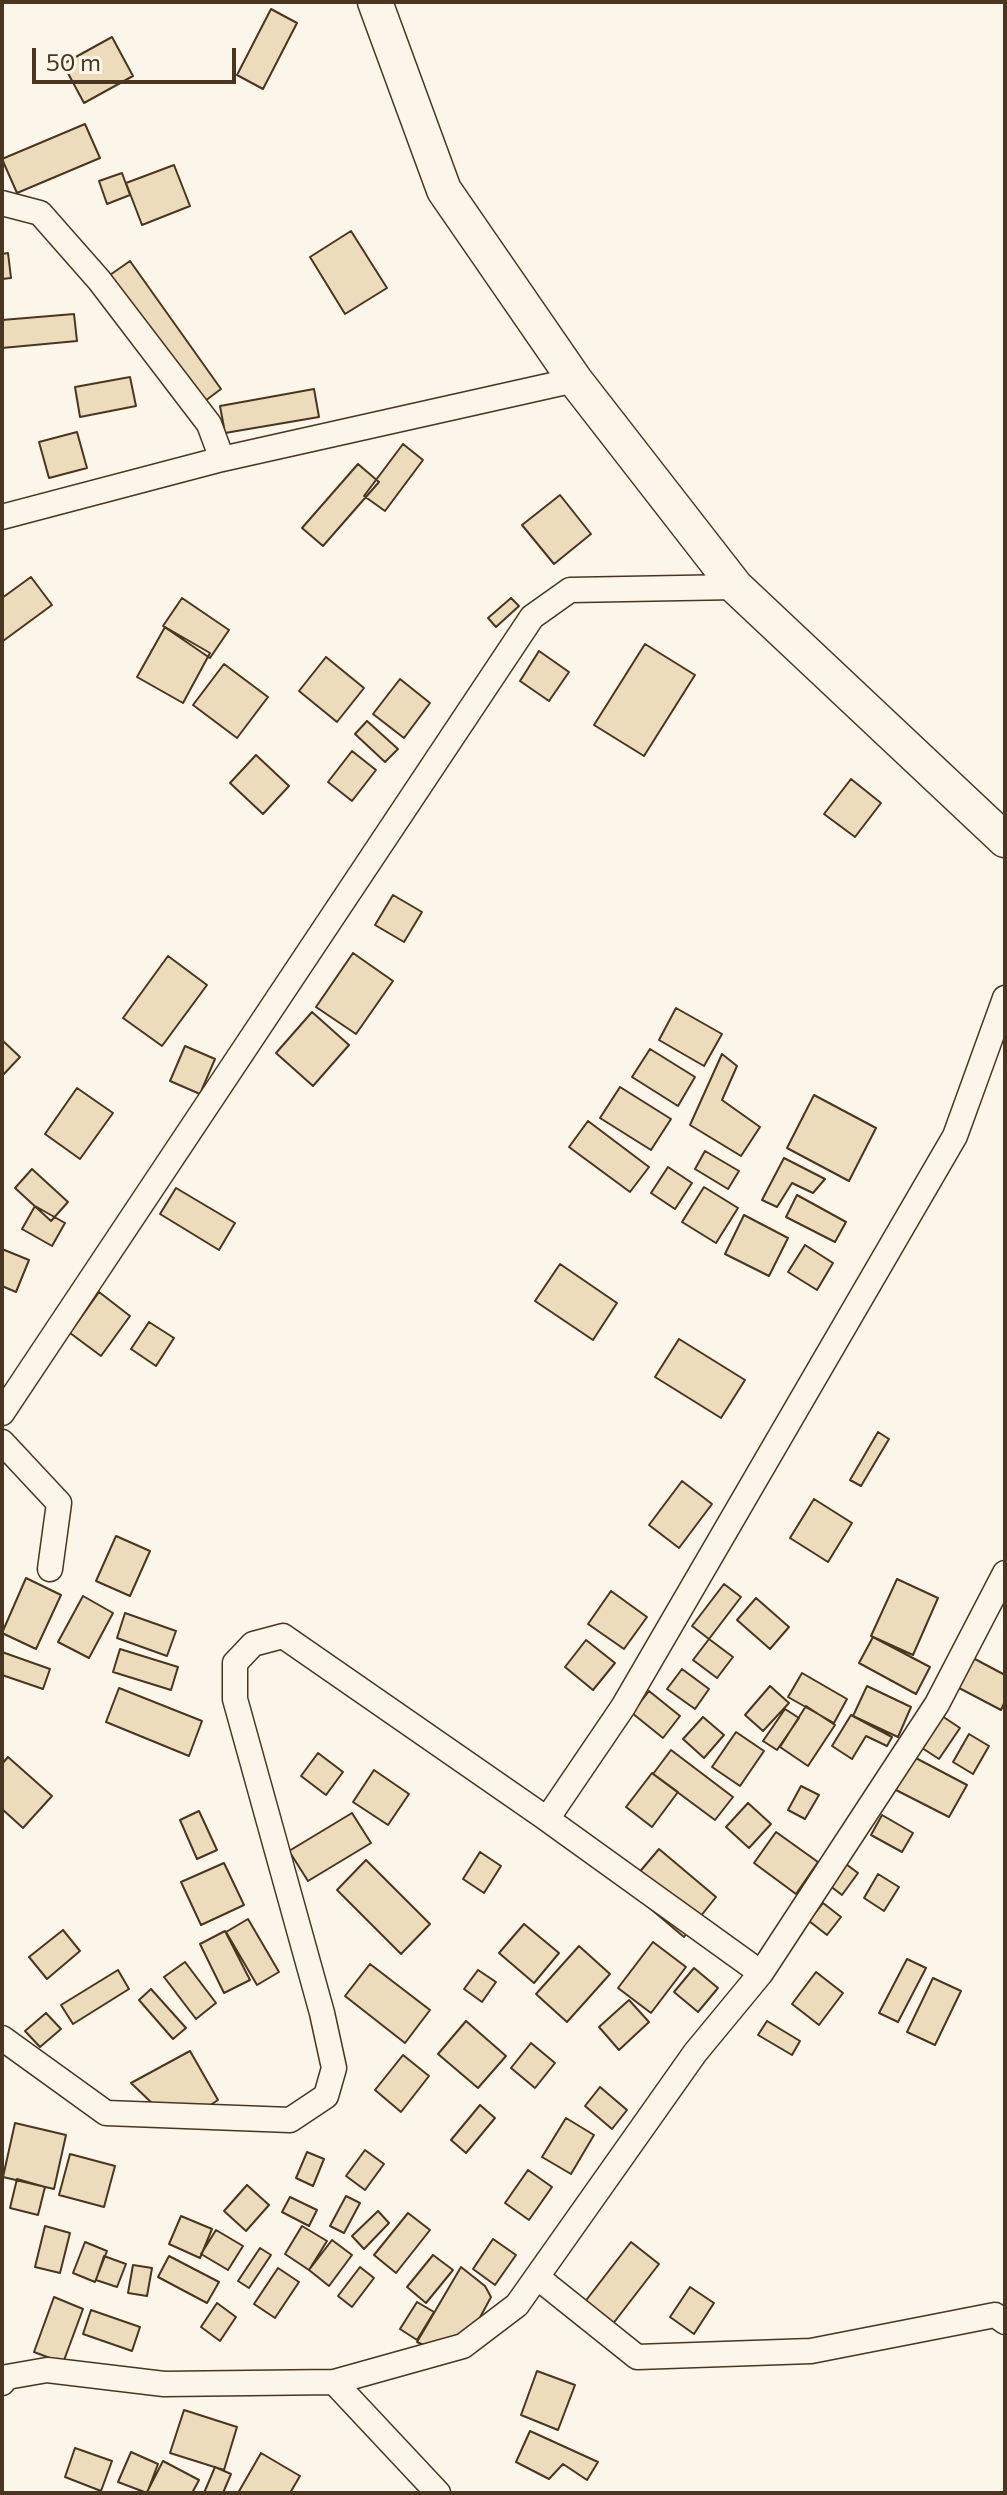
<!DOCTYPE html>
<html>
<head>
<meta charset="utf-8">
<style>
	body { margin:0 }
	#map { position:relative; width:1007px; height:2495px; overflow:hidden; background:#fbf6e9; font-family:Commissioner,sans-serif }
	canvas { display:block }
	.frame { position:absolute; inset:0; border:4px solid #4a3520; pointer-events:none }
	.scale { position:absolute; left:32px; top:48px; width:204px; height:36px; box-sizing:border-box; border:4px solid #4a3520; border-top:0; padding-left:10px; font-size:24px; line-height:28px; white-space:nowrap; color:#4a3520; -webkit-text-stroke:6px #fbf6e9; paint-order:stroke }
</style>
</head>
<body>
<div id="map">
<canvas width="1007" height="2495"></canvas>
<div class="frame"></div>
<div class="scale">50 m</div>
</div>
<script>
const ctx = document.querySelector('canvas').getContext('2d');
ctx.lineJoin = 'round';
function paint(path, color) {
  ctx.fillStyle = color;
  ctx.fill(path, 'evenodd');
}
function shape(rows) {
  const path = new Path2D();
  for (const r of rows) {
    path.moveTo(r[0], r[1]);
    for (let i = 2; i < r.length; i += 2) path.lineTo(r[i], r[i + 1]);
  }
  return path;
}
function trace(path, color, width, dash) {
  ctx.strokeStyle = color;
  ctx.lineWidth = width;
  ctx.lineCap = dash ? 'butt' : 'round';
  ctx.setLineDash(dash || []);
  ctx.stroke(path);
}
const building = shape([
	[271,9,297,23,263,89,237,75,271,9],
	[112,37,133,76,84,103,63,64,112,37],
	[85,124,100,158,17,193,2,159,85,124],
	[174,165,190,206,142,225,126,183,174,165],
	[122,173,130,195,107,204,99,181,122,173],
	[351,231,387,288,345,314,310,257,351,231],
	[8,253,11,278,2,279,2,254,8,253],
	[130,261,221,389,189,413,97,284,130,261],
	[74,314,77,341,2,348,2,320,74,314],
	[130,377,136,406,80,417,75,387,130,377],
	[314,389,319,417,225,433,220,406,314,389],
	[77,432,87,468,49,478,39,442,77,432],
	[403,444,423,460,385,511,364,496,403,444],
	[358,464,379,482,323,546,302,528,358,464],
	[560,495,591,534,554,564,522,525,560,495],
	[31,577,52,605,3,641,2,598,31,577],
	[182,598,229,630,210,658,163,626,182,598],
	[511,598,519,606,496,627,488,618,511,598],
	[165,627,210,653,183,703,137,677,165,627],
	[645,644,695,675,644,756,594,725,645,644],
	[539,651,569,672,549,701,520,681,539,651],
	[326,657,364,688,337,722,299,691,326,657],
	[224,664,268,697,237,738,193,705,224,664],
	[400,679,430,703,404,738,373,714,400,679],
	[367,721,398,749,385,762,355,734,367,721],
	[352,751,376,770,352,801,328,782,352,751],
	[256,755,289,786,263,814,230,783,256,755],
	[851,779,881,803,855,837,824,814,851,779],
	[393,895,422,912,404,942,375,925,393,895],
	[353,953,393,981,356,1034,316,1007,353,953],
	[168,956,207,985,162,1046,123,1018,168,956],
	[676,1008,722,1034,704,1066,659,1040,676,1008],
	[312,1012,349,1045,313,1086,276,1053,312,1012],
	[2,1040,20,1057,2,1076,2,1040],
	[185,1046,215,1059,200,1094,170,1081,185,1046],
	[650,1049,695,1077,678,1106,632,1077,650,1049],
	[722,1054,737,1066,722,1100,760,1127,741,1156,690,1125,722,1054],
	[620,1087,671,1119,651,1150,600,1118,620,1087],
	[77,1088,113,1113,80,1159,45,1134,77,1088],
	[814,1095,876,1128,849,1181,787,1148,814,1095],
	[588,1121,649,1167,630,1192,569,1147,588,1121],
	[705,1151,739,1171,728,1189,695,1169,705,1151],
	[784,1158,825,1179,813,1193,792,1183,777,1207,762,1200,784,1158],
	[668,1167,692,1183,675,1209,651,1193,668,1167],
	[32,1169,68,1202,51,1221,15,1188,32,1169],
	[704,1187,738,1208,716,1243,682,1222,704,1187],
	[176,1188,235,1223,219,1250,160,1214,176,1188],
	[797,1195,846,1222,835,1242,786,1217,797,1195],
	[35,1206,65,1223,52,1246,22,1229,35,1206],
	[744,1215,788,1238,769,1276,725,1254,744,1215],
	[805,1245,833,1263,817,1290,788,1272,805,1245],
	[2,1249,29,1260,16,1292,2,1286,2,1249],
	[560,1264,617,1303,593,1340,535,1301,560,1264],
	[99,1292,130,1316,101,1356,70,1333,99,1292],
	[149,1322,174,1338,156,1366,131,1349,149,1322],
	[679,1339,745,1380,721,1418,655,1377,679,1339],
	[878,1432,889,1439,861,1486,850,1480,878,1432],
	[682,1481,712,1504,679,1548,649,1525,682,1481],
	[814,1499,852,1523,828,1562,790,1538,814,1499],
	[116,1536,150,1551,130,1596,96,1581,116,1536],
	[26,1578,61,1595,36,1649,2,1633,26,1578],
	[897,1579,938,1598,913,1655,871,1636,897,1579],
	[724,1584,741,1597,709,1639,692,1626,724,1584],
	[611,1591,647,1617,624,1649,588,1624,611,1591],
	[83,1596,113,1613,89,1658,58,1642,83,1596],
	[756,1598,789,1627,770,1649,737,1620,756,1598],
	[125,1613,176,1631,167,1656,117,1638,125,1613],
	[873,1637,930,1667,916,1694,859,1663,873,1637],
	[709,1639,733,1657,717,1678,693,1660,709,1639],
	[586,1640,615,1663,593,1690,565,1667,586,1640],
	[120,1649,178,1667,171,1690,113,1672,120,1649],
	[956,1649,1005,1675,1005,1701,1001,1710,940,1678,956,1649],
	[2,1652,50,1669,43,1689,2,1675,2,1652],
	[682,1669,709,1689,695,1709,667,1689,682,1669],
	[802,1673,847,1699,834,1723,788,1697,802,1673],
	[770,1686,789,1703,763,1731,745,1715,770,1686],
	[867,1686,911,1707,898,1737,853,1716,867,1686],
	[119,1688,202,1721,189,1756,106,1722,119,1688],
	[649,1691,680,1716,663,1738,632,1713,649,1691],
	[806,1706,835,1725,808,1766,780,1747,806,1706],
	[785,1709,799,1718,777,1750,763,1741,785,1709],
	[936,1712,960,1728,939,1759,916,1744,936,1712],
	[851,1715,892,1737,887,1746,866,1736,852,1759,832,1746,851,1715],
	[703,1717,724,1735,704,1758,683,1739,703,1717],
	[736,1732,764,1751,740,1786,712,1767,736,1732],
	[969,1734,989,1746,973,1774,953,1762,969,1734],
	[671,1750,733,1797,715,1820,653,1774,671,1750],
	[318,1753,343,1772,326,1795,301,1776,318,1753],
	[912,1756,967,1785,949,1817,894,1789,912,1756],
	[8,1757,52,1796,23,1828,2,1809,2,1764,8,1757],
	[374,1770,409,1794,388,1825,353,1802,374,1770],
	[652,1773,678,1792,652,1827,626,1807,652,1773],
	[801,1786,819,1795,805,1819,788,1810,801,1786],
	[748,1803,771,1824,749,1848,726,1827,748,1803],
	[199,1811,217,1850,197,1859,180,1820,199,1811],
	[352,1813,371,1843,308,1881,289,1851,352,1813],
	[882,1815,913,1833,902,1852,871,1835,882,1815],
	[776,1832,818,1862,796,1894,754,1863,776,1832],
	[659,1849,716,1897,684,1937,626,1888,659,1849],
	[480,1852,501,1866,484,1893,463,1879,480,1852],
	[838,1858,858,1873,842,1895,821,1879,838,1858],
	[366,1860,430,1924,401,1954,337,1890,366,1860],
	[224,1863,244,1905,201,1925,181,1882,224,1863],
	[878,1874,899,1887,884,1911,864,1898,878,1874],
	[823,1903,841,1917,827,1935,809,1921,823,1903],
	[248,1919,279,1972,257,1985,226,1932,248,1919],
	[524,1924,559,1953,534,1983,499,1953,524,1924],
	[63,1930,80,1951,47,1979,29,1957,63,1930],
	[225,1931,250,1980,224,1993,200,1944,225,1931],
	[653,1942,686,1967,651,2013,618,1988,653,1942],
	[579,1946,610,1974,567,2022,536,1994,579,1946],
	[907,1959,926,1968,898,2022,879,2013,907,1959],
	[185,1962,216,2003,196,2019,164,1977,185,1962],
	[370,1964,430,2010,405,2043,345,1996,370,1964],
	[694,1968,718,1988,698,2012,674,1992,694,1968],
	[118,1970,129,1989,73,2024,61,2005,118,1970],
	[478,1970,496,1982,482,2002,464,1989,478,1970],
	[816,1972,843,1993,819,2025,792,2004,816,1972],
	[933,1978,961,1991,935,2045,907,2032,933,1978],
	[151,1989,186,2028,173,2039,139,2000,151,1989],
	[629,2000,649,2022,619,2050,599,2027,629,2000],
	[46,2013,61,2029,40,2047,25,2031,46,2013],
	[466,2021,506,2056,478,2088,438,2054,466,2021],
	[767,2021,800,2041,792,2055,758,2035,767,2021],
	[531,2043,555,2063,535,2088,511,2068,531,2043],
	[190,2051,218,2100,209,2106,154,2105,131,2083,190,2051],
	[403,2055,429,2076,401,2112,375,2090,403,2055],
	[600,2087,627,2110,612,2129,585,2106,600,2087],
	[480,2105,495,2118,466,2153,451,2140,480,2105],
	[566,2118,594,2135,571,2174,542,2157,566,2118],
	[15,2123,66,2135,54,2189,3,2177,15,2123],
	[365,2150,384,2164,365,2190,346,2176,365,2150],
	[307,2152,324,2159,313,2186,296,2178,307,2152],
	[70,2154,115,2166,104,2207,59,2195,70,2154],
	[528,2170,552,2187,529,2220,505,2203,528,2170],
	[17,2179,45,2187,38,2215,10,2208,17,2179],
	[247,2185,269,2205,246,2231,224,2211,247,2185],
	[346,2196,360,2203,344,2233,330,2226,346,2196],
	[290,2197,317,2210,309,2226,282,2212,290,2197],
	[378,2211,389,2223,364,2249,352,2236,378,2211],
	[408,2213,430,2230,396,2273,374,2255,408,2213],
	[181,2216,212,2229,200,2258,169,2244,181,2216],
	[45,2226,70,2233,60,2273,35,2267,45,2226],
	[302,2226,327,2241,309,2270,285,2254,302,2226],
	[216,2230,243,2246,228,2270,201,2254,216,2230],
	[493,2239,516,2255,495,2285,473,2269,493,2239],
	[332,2240,352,2255,329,2286,309,2270,332,2240],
	[85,2242,107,2251,95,2282,73,2273,85,2242],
	[631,2242,659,2264,612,2325,584,2303,631,2242],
	[260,2248,271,2255,249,2288,238,2281,260,2248],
	[433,2255,453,2270,426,2303,407,2287,433,2255],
	[104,2256,126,2264,117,2287,96,2280,104,2256],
	[169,2256,219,2282,207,2303,158,2277,169,2256],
	[133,2265,152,2268,147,2296,128,2293,133,2265],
	[360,2267,374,2278,352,2307,338,2296,360,2267],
	[461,2267,485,2286,491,2297,470,2336,432,2349,417,2342,461,2267],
	[278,2268,299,2282,275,2318,254,2304,278,2268],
	[690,2287,714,2303,694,2334,670,2317,690,2287],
	[54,2297,83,2309,63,2363,34,2352,54,2297],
	[417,2302,434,2312,417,2340,400,2329,417,2302],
	[217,2303,236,2317,220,2341,201,2327,217,2303],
	[91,2310,140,2327,132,2351,83,2334,91,2310],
	[537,2371,575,2385,558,2430,521,2415,537,2371],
	[184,2410,237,2427,224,2470,170,2453,184,2410],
	[530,2431,598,2462,587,2480,563,2464,549,2479,516,2462,530,2431],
	[75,2448,112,2461,101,2491,65,2477,75,2448],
	[131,2452,158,2464,147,2493,118,2482,131,2452],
	[261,2453,300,2476,290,2493,238,2493,261,2453],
	[163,2461,199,2480,192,2493,147,2492,163,2461],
	[215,2467,231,2474,223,2493,204,2493,215,2467]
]);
paint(building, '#ecdcbc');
trace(building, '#4a3520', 2);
const street = shape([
	[2,203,40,213,99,280,209,424,222,459],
	[2,517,222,459,575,380],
	[2,1413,532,617,570,590,736,587],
	[2,1442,59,1503,50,1569],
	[761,1973,547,1819,623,1707,955,1136,1005,998],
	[2,2038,106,2113,290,2120,326,2096,334,2068,322,2013,235,1699,235,1663,253,1644,283,1636,547,1819],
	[537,2277,637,2357,811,2351,995,2315,1005,2322],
	[334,2382,438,2493],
	[2,2383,7,2377,47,2370,164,2384,334,2382,463,2346,517,2305,695,2053,761,1973,937,1704,1005,1573]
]);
const secondary = shape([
	[375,2,444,190,575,380,736,587,1005,840]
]);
trace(street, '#4a3520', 27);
trace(secondary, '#4a3520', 37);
trace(street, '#fbf6e9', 24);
trace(secondary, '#fbf6e9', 34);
</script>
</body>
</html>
